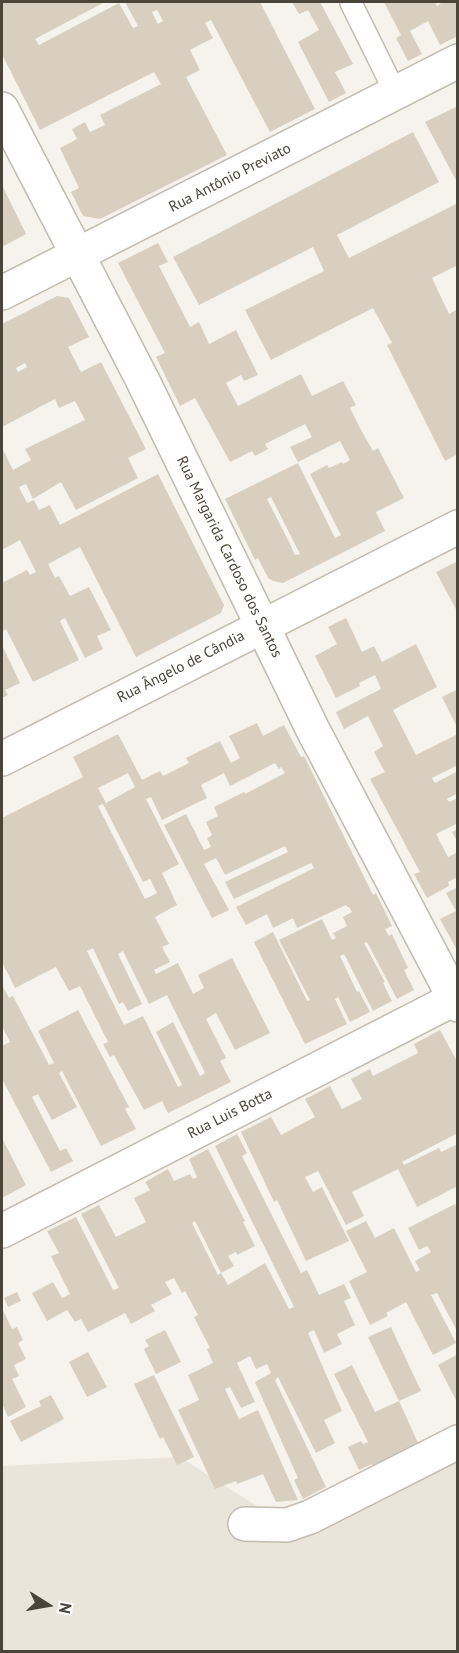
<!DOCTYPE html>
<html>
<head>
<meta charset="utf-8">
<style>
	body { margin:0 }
	#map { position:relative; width:459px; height:1653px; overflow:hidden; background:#f6f3ec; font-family:"PT Sans",sans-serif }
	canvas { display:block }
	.frame { position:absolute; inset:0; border:3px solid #4b4439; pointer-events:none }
	.north { position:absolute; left:18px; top:1575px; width:60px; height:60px; -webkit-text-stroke:4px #fff; paint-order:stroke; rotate:101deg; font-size:16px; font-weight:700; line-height:24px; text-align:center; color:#4b4439 }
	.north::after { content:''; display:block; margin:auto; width:21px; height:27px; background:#4b4439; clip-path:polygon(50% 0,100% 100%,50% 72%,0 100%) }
</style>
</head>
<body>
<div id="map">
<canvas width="459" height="1653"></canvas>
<div class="frame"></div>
<div class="north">N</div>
</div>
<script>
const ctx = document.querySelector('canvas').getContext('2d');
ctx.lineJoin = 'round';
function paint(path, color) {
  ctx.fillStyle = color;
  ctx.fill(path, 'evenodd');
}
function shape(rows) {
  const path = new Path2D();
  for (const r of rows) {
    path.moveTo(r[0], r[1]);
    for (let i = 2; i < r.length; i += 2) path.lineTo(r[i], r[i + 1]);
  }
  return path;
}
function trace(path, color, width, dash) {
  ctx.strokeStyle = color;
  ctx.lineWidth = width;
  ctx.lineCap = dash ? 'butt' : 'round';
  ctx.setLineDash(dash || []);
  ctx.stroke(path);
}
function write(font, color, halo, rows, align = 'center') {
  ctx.font = font + ' "PT Sans",sans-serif';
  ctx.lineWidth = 5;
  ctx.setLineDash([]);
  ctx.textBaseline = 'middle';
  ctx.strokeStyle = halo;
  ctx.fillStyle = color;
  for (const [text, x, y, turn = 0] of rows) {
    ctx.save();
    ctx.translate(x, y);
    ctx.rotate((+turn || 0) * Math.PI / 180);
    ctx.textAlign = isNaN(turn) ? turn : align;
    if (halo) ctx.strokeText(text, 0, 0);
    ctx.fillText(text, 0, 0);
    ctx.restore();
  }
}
paint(shape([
	[457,1424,457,1651,2,1652,2,1466,180,1457,282,1522]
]), '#eae5da');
paint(shape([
	[2,2,105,2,35,39,39,45,119,3,133,28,138,26,125,2,260,2,315,109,270,132,211,20,205,23,213,38,190,50,200,70,186,77,227,155,100,219,83,216,71,192,79,188,60,148,77,139,72,129,85,122,90,132,105,125,100,115,161,84,154,72,40,130,2,54],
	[157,10,163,21,158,24,152,12],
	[292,2,320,2,353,64,335,72,346,93,329,102,298,42,319,30,308,10,299,14],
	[384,2,435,2,437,6,441,3,440,2,458,2,458,36,440,45,428,21,410,31,422,54,408,61,396,38,401,35],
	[458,106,458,184,425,122],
	[413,132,439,182,337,235,349,258,458,203,458,265,432,278,449,314,458,309,458,454,445,461,387,345,392,343,373,308,271,360,245,310,324,271,313,247,199,305,173,257],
	[2,185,26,234,2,247],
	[158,243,168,262,159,266,190,327,199,322,209,344,236,330,258,375,244,381,241,375,226,383,238,406,301,374,312,396,343,381,356,405,350,408,361,430,373,451,378,448,404,498,376,512,385,531,283,583,273,581,268,578,258,558,255,560,225,499,298,463,335,538,341,535,310,474,327,465,329,468,342,462,343,464,350,460,340,441,298,462,290,447,312,437,305,424,265,444,268,449,255,456,252,451,230,462,195,398,180,406,156,357,165,353,118,263],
	[271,497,300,554,295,555,289,542,267,499],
	[57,296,69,298,89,337,68,347,81,372,101,362,146,449,128,458,138,478,76,510,61,482,33,499,26,484,19,487,27,503,34,500,39,510,50,505,60,525,158,474,224,605,221,613,136,657,80,547,48,564,55,578,59,576,70,596,89,587,111,630,97,636,103,649,85,658,65,618,60,621,79,660,33,682,6,629,2,632,2,583,27,570,30,575,36,572,20,540,2,550,2,448,13,470,31,460,25,449,85,420,75,401,59,408,55,399,2,427,2,324],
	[25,363,27,367,18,372,16,368],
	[458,561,458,613,436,572],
	[346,618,362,652,374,646,382,662,416,644,437,687,393,710,416,755,458,734,458,765,432,778,435,783,458,771,458,793,447,799,449,802,458,798,458,823,436,834,448,857,458,852,458,877,448,882,449,886,427,898,414,874,420,872,370,779,385,772,374,752,383,746,368,716,344,729,336,712,381,689,375,675,359,683,360,686,336,698,315,656,337,644,328,627],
	[2,645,20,683,5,690,8,695,2,698],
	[458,689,458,729,442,697],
	[257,723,263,736,284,725,301,757,304,756,373,895,376,893,392,926,385,929,389,936,392,934,408,968,404,970,414,990,397,999,367,942,364,943,385,982,383,983,392,1001,373,1011,344,954,340,956,357,992,359,991,370,1012,350,1022,338,997,335,999,347,1024,305,1044,254,942,273,932,307,1001,310,1000,279,940,322,919,332,940,336,938,333,933,347,926,343,917,352,912,349,907,347,907,346,905,297,928,293,918,273,928,267,914,246,925,236,907,314,868,311,863,234,899,225,882,288,852,285,846,225,875,216,858,204,864,229,910,212,918,164,825,186,814,204,850,211,847,207,838,212,835,206,822,218,816,214,807,244,792,245,794,285,773,281,767,279,769,275,763,230,786,224,773,201,785,207,798,162,820,151,797,146,799,179,864,162,873,177,905,155,917,169,944,162,947,170,962,154,970,156,974,178,963,193,994,204,988,198,975,232,958,270,1033,235,1050,216,1013,206,1019,226,1058,220,1061,231,1082,168,1113,162,1101,144,1110,114,1055,110,1057,103,1044,108,1042,80,986,69,991,56,967,15,988,2,962,2,818,83,777,73,757,118,734,142,780,160,771,163,776,189,763,186,758,220,741,231,763,240,758,229,736],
	[128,773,135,787,106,803,98,788],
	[103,804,143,882,150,879,157,893,145,899,98,806],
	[93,948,119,1004,123,1002,128,1011,142,1004,118,954,123,951,149,1004,167,995,205,1073,200,1076,173,1022,156,1032,182,1085,178,1087,143,1016,124,1025,87,951],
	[458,829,458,843,452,832],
	[458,887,458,952,440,919,456,911,446,893],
	[2,985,9,998,13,996,49,1065,54,1063,38,1031,78,1010,129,1107,125,1109,136,1129,101,1146,62,1071,59,1073,77,1107,52,1120,38,1094,32,1097,60,1151,66,1148,73,1161,51,1172,2,1079,2,1046,10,1042,2,1026],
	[440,1030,458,1063,458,1133,402,1162,404,1165,439,1148,441,1152,458,1144,458,1186,417,1207,398,1169,352,1192,364,1216,346,1225,318,1171,305,1177,313,1192,322,1187,349,1241,306,1261,277,1200,274,1202,241,1132,271,1117,281,1135,315,1117,305,1099,330,1086,342,1109,362,1099,351,1079,370,1069,373,1076,418,1053,414,1044],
	[237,1134,247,1153,242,1156,301,1273,307,1270,319,1295,344,1284,351,1298,344,1301,355,1325,337,1334,342,1344,324,1353,314,1330,308,1333,342,1411,324,1420,335,1443,316,1453,278,1377,275,1380,326,1487,303,1499,294,1480,298,1478,255,1382,271,1373,267,1364,256,1369,250,1356,237,1363,255,1402,241,1408,230,1387,225,1389,239,1419,258,1410,298,1500,276,1502,263,1474,237,1484,236,1481,215,1489,178,1410,199,1400,188,1375,213,1363,207,1349,210,1348,194,1317,198,1315,185,1291,182,1293,174,1278,165,1282,172,1294,151,1305,155,1311,131,1324,125,1313,88,1332,81,1319,75,1322,67,1310,47,1321,32,1293,53,1282,62,1298,70,1294,51,1256,59,1253,47,1231,76,1217,113,1290,119,1288,81,1214,99,1205,116,1237,146,1222,134,1198,150,1190,145,1182,168,1169,174,1181,190,1174,193,1179,197,1177,189,1159,208,1149,245,1221,243,1222,255,1246,237,1255,236,1252,228,1256,234,1266,221,1273,195,1221,192,1223,218,1275,221,1273,228,1285,265,1263,289,1309,294,1307,215,1146],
	[2,1138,26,1185,2,1198],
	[455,1204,458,1209,458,1333,437,1293,431,1295,456,1343,433,1355,406,1302,386,1313,388,1316,370,1325,349,1281,367,1272,346,1231,366,1221,375,1238,394,1228,416,1272,420,1270,415,1261,431,1252,427,1246,419,1250,408,1228],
	[17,1292,21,1301,8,1307,4,1298],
	[2,1308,12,1329,17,1327,23,1340,18,1343,26,1359,14,1365,19,1376,12,1379,26,1407,8,1417,2,1403],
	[391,1327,421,1391,399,1401,368,1337],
	[165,1330,181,1362,156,1374,144,1349,149,1346,145,1340],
	[88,1352,107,1387,87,1397,69,1362],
	[458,1354,458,1404,438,1365],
	[352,1365,375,1412,399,1401,418,1443,395,1454,397,1458,375,1469,372,1464,359,1470,348,1447,361,1441,363,1444,368,1442,334,1374],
	[154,1375,194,1457,177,1465,163,1437,160,1439,134,1384],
	[51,1395,64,1419,21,1442,10,1421,41,1406,39,1401]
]), '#d8cfc1');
const lane = shape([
	[351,3,396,94]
]);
const street = shape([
	[2,109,142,379,313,730,458,1005],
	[2,293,458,61],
	[2,759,458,527],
	[2,1231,458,997],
	[245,1524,287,1525,310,1517,458,1442]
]);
trace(lane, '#c2bbae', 24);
trace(street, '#c2bbae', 36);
trace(lane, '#fff', 21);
trace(street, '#fff', 33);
write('15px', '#4b4439', '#fff', [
	["Rua Antônio Previato",230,178,-27],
	["Rua Margarida Cardoso dos Santos",229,557,64],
	["Rua Ângelo de Cândia",181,667,-27],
	["Rua Luis Botta",230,1114,-27]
]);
</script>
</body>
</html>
